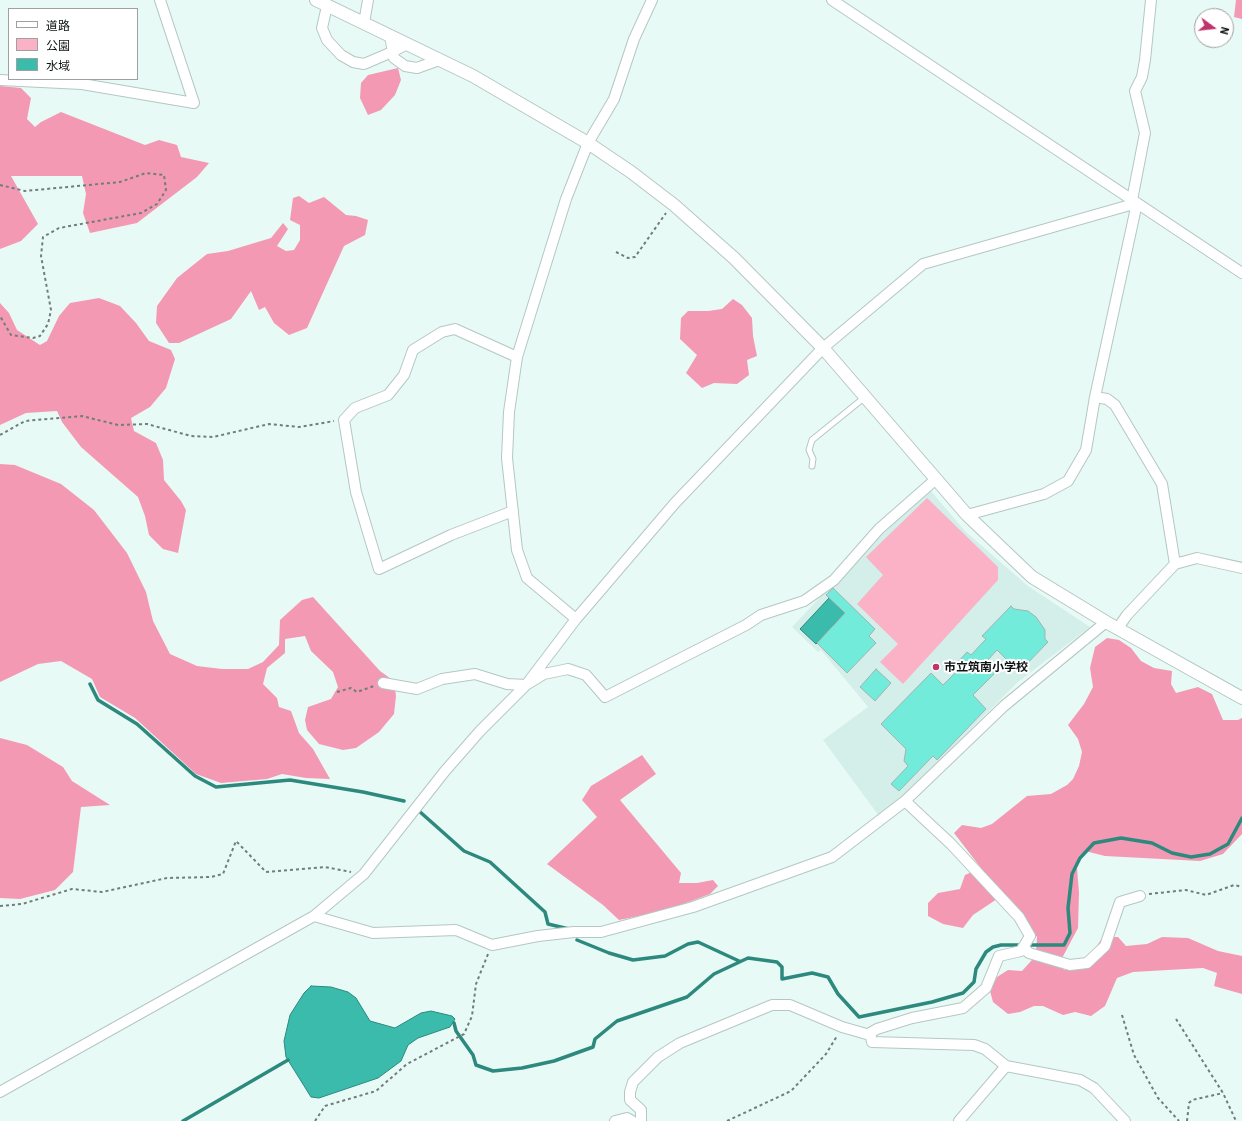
<!DOCTYPE html>
<html>
<head>
<meta charset="utf-8">
<style>
	body { margin:0 }
	#map { position:relative; width:1242px; height:1121px; overflow:hidden; background:#e8faf6; font-family:Barlow,"Noto Sans JP",sans-serif }
	canvas { display:block }
	.legend { position:absolute; left:8px; top:8px; width:130px; height:72px; box-sizing:border-box; background:#fff; border:1px solid #9fa1a1; margin:0; padding:5px 7px; list-style:none; font-size:12px; color:#0e1413 }
	.legend li { display:flex; align-items:center; gap:8px; height:20px }
	.legend b { width:20px; border:1px solid #9fa1a1 }
	.north { position:absolute; left:1194px; top:8px; width:40px; height:40px; box-sizing:border-box; background:#fff; border:1px solid #9fa1a1; border-radius:50%; rotate:105deg; font-size:11px; font-weight:700; line-height:16px; text-align:center; color:#0e1413 }
	.north::after { content:''; display:block; margin:auto; width:14px; height:18px; background:#bf346d; clip-path:polygon(50% 0,100% 100%,50% 72%,0 100%) }
</style>
</head>
<body>
<div id="map">
<canvas width="1242" height="1121"></canvas>
<ul class="legend">
<li><b style="height:5px;background:#fff"></b>道路</li>
<li><b style="height:11px;background:#fbb2c7"></b>公園</li>
<li><b style="height:11px;background:#3abbab"></b>水域</li>
</ul>
<div class="north">N</div>
</div>
<script>
const ctx = document.querySelector('canvas').getContext('2d');
ctx.lineJoin = 'round';
function paint(path, color) {
  ctx.fillStyle = color;
  ctx.fill(path, 'evenodd');
}
function shape(rows) {
  const path = new Path2D();
  for (const r of rows) {
    path.moveTo(r[0], r[1]);
    for (let i = 2; i < r.length; i += 2) path.lineTo(r[i], r[i + 1]);
  }
  return path;
}
function trace(path, color, width, dash) {
  ctx.strokeStyle = color;
  ctx.lineWidth = width;
  ctx.lineCap = dash ? 'butt' : 'round';
  ctx.setLineDash(dash || []);
  ctx.stroke(path);
}
function write(font, color, halo, rows, align = 'center') {
  ctx.font = font + ' Barlow,"Noto Sans JP",sans-serif';
  ctx.lineWidth = 4;
  ctx.setLineDash([]);
  ctx.textBaseline = 'middle';
  ctx.strokeStyle = halo;
  ctx.fillStyle = color;
  for (const [text, x, y, turn = 0] of rows) {
    ctx.save();
    ctx.translate(x, y);
    ctx.rotate((+turn || 0) * Math.PI / 180);
    ctx.textAlign = isNaN(turn) ? turn : align;
    if (halo) ctx.strokeText(text, 0, 0);
    ctx.fillText(text, 0, 0);
    ctx.restore();
  }
}
paint(shape([
	[930,490,966,532,1028,586,1090,627,1018,682,906,794,879,816,823,740,868,707,821,650,818,652,792,627,892,521]
]), '#d4efea');
paint(shape([
	[927,498,998,567,998,580,903,684,880,662,898,644,857,604,883,575,866,557]
]), '#fbb2c7');
paint(shape([
	[1236,0,1242,0,1242,19,1234,17],
	[398,68,401,80,395,95,381,110,368,115,360,98,361,83,368,75],
	[0,86,21,88,31,98,27,119,35,127,41,122,61,112,145,145,159,140,177,145,181,157,209,163,197,177,137,223,90,233,83,213,86,194,82,176,11,176,38,224,21,241,0,249],
	[299,196,309,203,324,197,346,215,356,216,368,220,365,235,344,246,307,328,289,335,274,323,265,307,259,310,251,291,231,319,179,343,169,343,156,323,157,306,177,278,207,254,228,251,271,238,283,223,288,229,277,246,286,251,294,250,300,240,300,225,290,220,293,198],
	[99,298,120,306,136,323,149,341,171,350,175,359,166,388,150,407,131,418,134,431,156,443,163,460,164,480,181,501,186,510,178,553,163,549,149,535,145,516,138,497,81,447,62,422,57,411,26,413,0,425,0,303,9,313,17,330,40,345,47,341,59,316,70,303],
	[733,299,742,305,752,318,753,336,757,356,747,360,749,375,737,384,714,383,702,388,686,373,697,355,680,339,681,318,688,311,708,311,722,309],
	[0,464,15,465,61,484,94,510,127,553,146,592,153,621,170,654,197,666,222,669,248,669,263,662,279,645,280,620,302,600,313,597,380,671,394,681,396,696,394,714,379,732,356,748,343,750,319,744,307,730,305,720,308,707,331,699,338,687,333,672,311,651,305,636,285,639,285,653,267,668,263,684,277,698,279,707,291,711,299,733,313,749,330,779,306,778,282,774,267,779,221,783,196,774,135,718,100,697,92,679,61,661,38,664,0,682],
	[1107,638,1119,640,1131,648,1141,661,1154,668,1172,671,1171,684,1176,693,1198,687,1212,694,1223,720,1238,720,1242,718,1242,834,1223,854,1200,861,1105,856,1085,851,1079,856,1077,868,1079,893,1078,928,1060,962,1064,970,1074,968,1089,957,1103,937,1118,937,1126,946,1147,944,1162,937,1188,938,1218,951,1242,956,1242,994,1214,986,1217,973,1203,968,1133,972,1117,978,1105,1006,1091,1016,1075,1012,1063,1015,1043,1006,1034,1006,1020,1012,1008,1014,993,1002,990,991,997,977,1008,970,1022,971,1031,961,1036,952,1037,937,1003,895,973,915,963,928,943,924,928,916,928,903,938,893,960,889,965,875,981,868,954,833,962,825,981,828,992,824,1027,796,1051,794,1067,785,1073,779,1079,766,1082,752,1078,739,1068,725,1084,704,1093,687,1090,668,1095,647],
	[0,738,27,745,63,767,72,781,110,805,81,807,73,872,55,890,20,899,0,898],
	[642,755,656,774,620,800,681,873,679,883,697,883,713,880,718,886,710,894,686,903,654,913,619,920,603,905,547,864,597,817,582,800,591,786]
]), '#f399b4');
const water = shape([
	[829,598,845,613,816,644,800,629,829,598],
	[311,986,331,987,348,992,356,998,370,1021,395,1028,421,1013,431,1011,452,1016,455,1019,450,1027,418,1038,408,1045,401,1061,378,1078,319,1098,311,1097,286,1057,284,1041,290,1015,304,993,311,986]
]);
paint(water, '#3abbab');
trace(water, '#2d897d', 1);
trace(shape([
	[90,684,98,700,137,724,195,776,216,787,290,780,363,792,404,801],
	[419,811,464,851,490,862,545,912,548,924,569,929],
	[577,940,609,953,633,960,665,956,688,944,698,942,739,961],
	[454,1023,456,1031,473,1055,476,1065,493,1071,522,1068,554,1061,593,1047,595,1039,617,1021,687,997,714,974,748,958,777,962,782,967,782,979,812,973,828,977,838,994,859,1017,932,1002,963,993,974,982,976,969,986,952,993,947,1001,945,1064,945,1070,933,1068,908,1072,874,1080,858,1094,843,1121,838,1152,843,1172,853,1191,857,1210,854,1228,844,1242,818],
	[183,1121,288,1060]
]), '#2d897d', 3.5);
const building = shape([
	[833,588,875,629,869,636,876,643,847,673,817,643,845,613,826,595,833,588],
	[1011,606,1014,609,1028,611,1036,617,1045,630,1045,639,1048,642,1019,672,997,650,985,663,995,673,973,695,986,709,937,760,933,756,899,791,891,784,908,766,904,761,906,749,881,724,931,673,943,685,960,668,956,664,967,652,971,655,986,639,982,636,1011,606],
	[876,669,891,683,875,701,860,687,876,669]
]);
paint(building, '#72ebdb');
trace(building, '#a2b3b0', 1);
const service = shape([
	[812,466,813,459,809,450,812,440,865,397]
]);
const minor = shape([
	[832,0,1242,273],
	[327,6,322,28,327,40,341,55,353,62,364,64,392,52,407,44],
	[364,23,368,0],
	[390,36,394,58,405,66,417,68,439,60],
	[0,80,82,84,194,103,160,0],
	[1132,200,1145,133,1135,91,1142,77,1145,60,1151,0],
	[1095,397,1107,399,1115,405,1162,484,1175,564],
	[513,511,451,535,379,569,356,492,344,420,355,408,388,395,404,375,413,350,442,332,455,329,517,357],
	[967,515,1044,494,1068,481,1086,450,1095,397,1137,203],
	[576,619,527,578,517,550,507,458,509,412,517,357,566,199,588,143,614,99,634,39,652,0],
	[1118,628,1127,615,1175,564,1197,558,1242,568],
	[383,683,417,689,442,679,475,674,507,684,526,685,544,674,568,669,586,675,605,697,746,625,761,615,804,601,834,580,879,529,936,479],
	[905,801,951,844,1019,917,1030,936,1021,951,999,956,986,988,963,1008,912,1018,877,1029,870,1033,872,1042,974,1045,985,1049,1006,1066,959,1121],
	[314,916,373,933,456,930,492,945,538,936,574,932,601,932,693,907,832,857,905,801,1004,706,1106,622],
	[1023,947,1029,953,1070,965,1087,963,1105,946,1120,902,1140,896],
	[1006,1066,1080,1080,1094,1088,1125,1121],
	[0,1092,314,916,364,874,445,771,480,731,526,685,576,619,675,503,823,348,923,264,1137,203],
	[615,1121,627,1118,632,1121],
	[641,1121,641,1110,630,1100,630,1092,633,1082,658,1057,680,1043,772,1005,790,1005,842,1027,870,1035]
]);
const tertiary = shape([
	[316,0,473,76,588,143,631,172,674,205,734,258,823,348,967,515,1032,577,1106,622,1242,698]
]);
trace(service, '#b5c7c3', 7);
trace(minor, '#b5c7c3', 12);
trace(tertiary, '#b5c7c3', 14);
trace(shape([
	[0,185,25,191,120,182,146,173,164,175,166,190,157,204,141,213,59,228,43,237,41,256,51,310,48,324,40,336,33,338,11,335,0,316],
	[616,252,628,258,635,257,666,213],
	[0,435,25,421,82,416,118,425,147,424,191,436,213,437,269,424,299,427,334,421],
	[337,692,351,688,357,692,374,686],
	[1149,894,1186,890,1206,895,1234,885,1242,887],
	[0,906,22,904,72,889,102,892,167,878,211,877,223,874,236,841,266,872,325,867,351,872],
	[1122,1015,1134,1055,1158,1098,1179,1121],
	[1176,1019,1223,1093,1236,1121],
	[315,1121,325,1106,376,1091,407,1064,464,1034,472,1016,476,984,488,954],
	[727,1121,791,1091,826,1054,837,1036],
	[1187,1121,1189,1103,1192,1100,1223,1093]
]), '#727d7b', 2, [3, 3]);
trace(service, '#fff', 5);
trace(minor, '#fff', 10);
trace(tertiary, '#fff', 12);
for (const [x, y, r, color] of [
	[936,667,4,"#bf346d"]
]) {
  const dot = new Path2D();
  dot.arc(x, y, r, 0, 2 * Math.PI);
  ctx.fillStyle = color;
  ctx.fill(dot);
  trace(dot, '#fff', 1.5);
}
write('bold 12px', '#0e1413', '#fff', [
	["市立筑南小学校",944,667]
], 'left');
</script>
</body>
</html>
